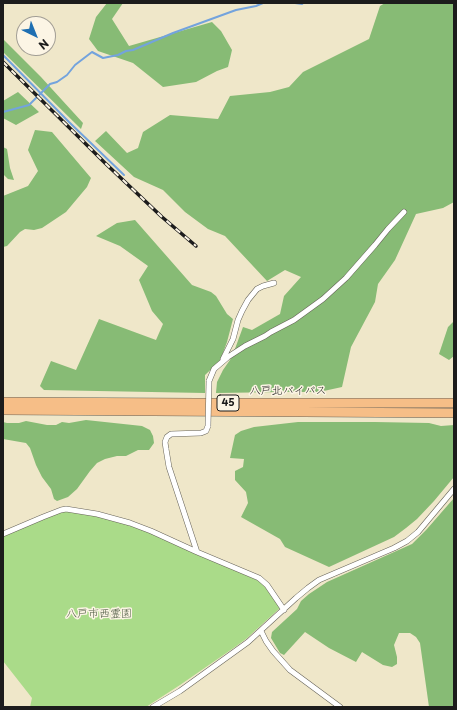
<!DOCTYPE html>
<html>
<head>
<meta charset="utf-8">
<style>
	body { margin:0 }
	#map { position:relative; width:457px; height:710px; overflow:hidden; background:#efe7c9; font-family:"Playpen Sans",sans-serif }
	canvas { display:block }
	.frame { position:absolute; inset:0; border:4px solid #1c1c1c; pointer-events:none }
	.north { position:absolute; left:16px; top:16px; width:40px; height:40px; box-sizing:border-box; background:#fcf5e5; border:1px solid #a29e95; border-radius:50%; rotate:137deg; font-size:11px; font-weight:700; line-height:16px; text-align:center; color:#1c1c1c }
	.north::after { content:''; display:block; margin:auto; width:14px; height:18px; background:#1f6fb2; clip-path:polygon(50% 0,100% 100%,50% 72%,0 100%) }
</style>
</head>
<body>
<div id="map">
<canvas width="457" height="710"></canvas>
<div class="frame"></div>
<div class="north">N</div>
</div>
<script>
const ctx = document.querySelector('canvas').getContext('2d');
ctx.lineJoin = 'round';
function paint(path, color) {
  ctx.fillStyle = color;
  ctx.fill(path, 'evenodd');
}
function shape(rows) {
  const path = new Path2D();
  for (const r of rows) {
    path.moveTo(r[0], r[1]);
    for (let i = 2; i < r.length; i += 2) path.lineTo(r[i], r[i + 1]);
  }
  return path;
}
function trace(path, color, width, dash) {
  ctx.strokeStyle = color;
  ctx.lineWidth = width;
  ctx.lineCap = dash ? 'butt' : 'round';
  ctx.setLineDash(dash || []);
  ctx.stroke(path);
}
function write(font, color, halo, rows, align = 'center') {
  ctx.font = font + ' "Playpen Sans","Klee One",sans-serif';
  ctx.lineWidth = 3;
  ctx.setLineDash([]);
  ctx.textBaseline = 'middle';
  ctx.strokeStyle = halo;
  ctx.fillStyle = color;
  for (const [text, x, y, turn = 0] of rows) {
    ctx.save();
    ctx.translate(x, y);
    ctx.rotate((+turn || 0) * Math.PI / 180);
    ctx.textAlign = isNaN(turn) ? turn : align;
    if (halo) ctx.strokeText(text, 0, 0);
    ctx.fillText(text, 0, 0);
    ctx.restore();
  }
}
paint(shape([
	[64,511,96,516,128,525,152,533,259,581,263,584,280,608,246,639,235,647,180,685,146,707,30,707,32,698,3,661,3,535]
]), '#aadb89');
paint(shape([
	[107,3,123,3,112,19,129,46,212,22,221,31,232,50,228,67,217,71,196,82,163,87,133,63,98,51,89,39,96,17],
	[385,3,454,3,454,202,443,208,416,214,395,260,378,284,375,302,351,347,342,387,319,392,284,392,216,393,217,382,223,370,232,357,243,327,252,330,280,314,284,296,301,277,285,270,267,281,225,236,208,229,185,212,163,190,134,177,95,141,106,131,127,153,138,148,143,132,170,115,218,119,230,96,270,92,289,87,303,72,369,39,380,6],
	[3,39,41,77,83,123,81,129,3,52],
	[18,92,39,112,16,125,3,118,3,101],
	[35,130,52,132,91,178,87,187,66,212,42,228,34,230,25,229,20,232,7,246,3,247,3,196,28,186,38,171,28,150],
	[3,147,7,149,10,168,14,180,8,179,3,174],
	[135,220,192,285,211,292,216,296,227,314,233,319,227,342,220,361,205,375,205,393,44,390,40,386,51,361,76,370,99,319,156,340,163,324,152,311,139,280,148,266,120,246,96,236,117,223],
	[454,321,454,356,449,360,439,354,448,327],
	[86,420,142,426,150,430,153,436,154,443,149,450,138,450,126,456,117,456,105,459,97,463,90,471,77,489,68,497,57,501,54,499,51,489,42,477,36,465,30,448,26,443,3,439,3,422,7,423,19,423,26,421,47,425,56,425,62,422,69,423],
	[298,422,375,422,429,423,441,426,454,425,454,477,434,501,417,519,406,528,394,537,329,567,285,547,280,539,241,517,248,503,246,492,235,480,235,471,243,467,244,459,230,458,235,435,241,431,254,427],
	[454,498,454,707,429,707,420,643,416,637,410,633,399,633,394,645,397,657,397,664,392,667,383,665,362,652,356,662,329,648,305,632,284,655,280,653,271,638,272,632,297,609,301,601,309,594,327,582,412,544,427,529]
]), '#87bb75');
trace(shape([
	[295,3,302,4,303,3],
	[3,55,69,122,124,175],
	[3,112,29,105,50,84,57,82,67,75,75,65,92,52,103,58,118,55,126,51,133,50,173,33,236,10,256,6,263,3]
]), '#73a3dd', 2);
const minor = shape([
	[223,359,233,339,238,320,242,311,248,300,257,289,263,286,274,283],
	[209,381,214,369,228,357,245,346,265,336,271,332,294,320,323,299,346,278,375,245,388,229,404,212],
	[3,534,43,517,61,510,66,509,97,514,130,523,151,531,197,552,259,578,267,585,284,610],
	[197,552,169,467,166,449,165,442,167,437,171,434,201,433,206,431,208,426],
	[261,631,266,641,273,651,290,670,340,707],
	[153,707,180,691,248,642,296,598,308,588,319,580,394,548,407,541,418,532,454,489]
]);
const trunk = shape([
	[3,402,197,403,454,403],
	[3,410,454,413]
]);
trace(minor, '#666359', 6);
trace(trunk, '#666359', 10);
trace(minor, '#fff', 5);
trace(trunk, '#f6be87', 9);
const rail = shape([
	[3,62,105,163,162,217,196,246]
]);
trace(rail, '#1c1c1c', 3.5);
trace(rail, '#fcf5e5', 2, [6]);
const minorBridge = shape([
	[208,426,209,381]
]);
trace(minorBridge, '#666359', 6, []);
trace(minorBridge, '#fff', 5);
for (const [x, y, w] of [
	[228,403,22]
]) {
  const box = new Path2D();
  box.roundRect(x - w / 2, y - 8, w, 16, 3);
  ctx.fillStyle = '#fcf5e5';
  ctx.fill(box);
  trace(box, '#1c1c1c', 1);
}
write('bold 10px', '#1c1c1c', null, [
	["45",228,403]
]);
write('11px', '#1c1c1c', '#fcf5e5', [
	["八戸北バイパス",288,391]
]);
write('11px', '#47553d', '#fcf5e5', [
	["八戸市西霊園",99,614]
]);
</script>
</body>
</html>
